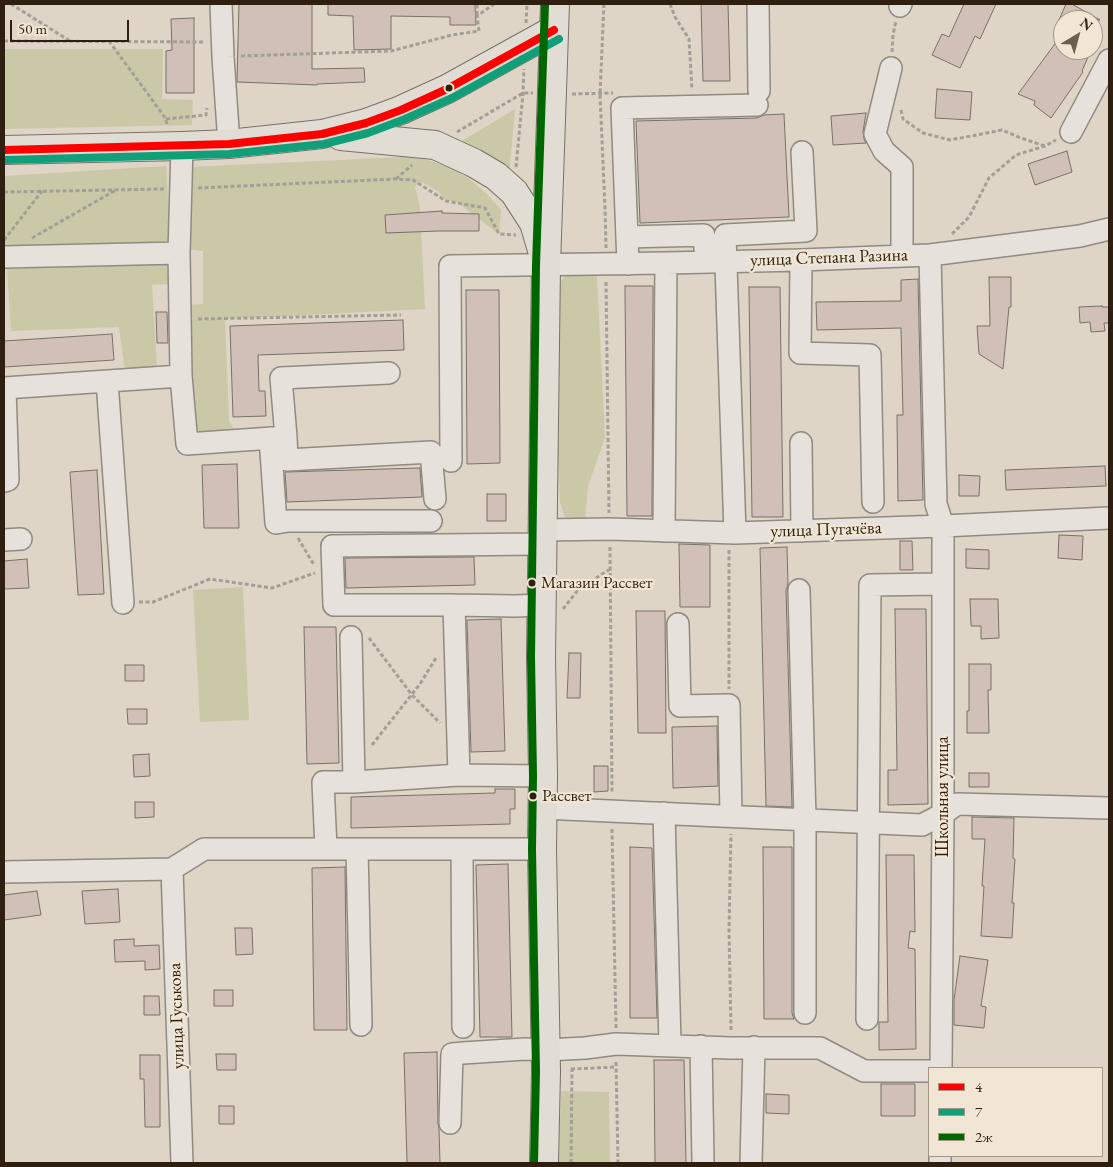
<!DOCTYPE html>
<html>
<head>
<meta charset="utf-8">
<style>
	body { margin:0 }
	#map { position:relative; width:1113px; height:1167px; overflow:hidden; background:#ded5c6; font-family:"EB Garamond",serif }
	canvas { display:block }
	.frame { position:absolute; inset:0; border:5px solid #2e1f10; pointer-events:none }
	.legend { position:absolute; left:928px; top:1067px; width:175px; height:90px; box-sizing:border-box; background:#f1e6d3; border:1px solid #a39685; margin:0; padding:6px 9px; list-style:none; font-size:15px; color:#2e1f10 }
	.legend li { display:flex; align-items:center; gap:10px; height:25px }
	.legend b { width:25px; border:1px solid #a39685 }
	.north { position:absolute; left:1053px; top:10px; width:50px; height:50px; box-sizing:border-box; background:#f1e6d3; border:1px solid #a39685; border-radius:50%; rotate:37deg; font-size:14px; font-weight:700; line-height:20px; text-align:center; color:#2e1f10 }
	.north::after { content:''; display:block; margin:auto; width:18px; height:22px; background:#6c5f50; clip-path:polygon(50% 0,100% 100%,50% 72%,0 100%) }
	.scale { position:absolute; left:10px; top:20px; width:119px; height:22px; box-sizing:border-box; border:2px solid #2e1f10; border-top:0; padding-left:6px; font-size:15px; line-height:18px; white-space:nowrap; color:#2e1f10; -webkit-text-stroke:4px #f1e6d3; paint-order:stroke }
</style>
</head>
<body>
<div id="map">
<canvas width="1113" height="1167"></canvas>
<div class="frame"></div>
<ul class="legend">
<li><b style="height:6px;background:#f00"></b>4</li>
<li><b style="height:6px;background:#119f7a"></b>7</li>
<li><b style="height:6px;background:#060"></b>2ж</li>
</ul>
<div class="north">N</div>
<div class="scale">50 m</div>
</div>
<script>
const ctx = document.querySelector('canvas').getContext('2d');
ctx.lineJoin = 'round';
function paint(path, color) {
  ctx.fillStyle = color;
  ctx.fill(path, 'evenodd');
}
function shape(rows) {
  const path = new Path2D();
  for (const r of rows) {
    path.moveTo(r[0], r[1]);
    for (let i = 2; i < r.length; i += 2) path.lineTo(r[i], r[i + 1]);
  }
  return path;
}
function trace(path, color, width, dash) {
  ctx.strokeStyle = color;
  ctx.lineWidth = width;
  ctx.lineCap = dash ? 'butt' : 'round';
  ctx.setLineDash(dash || []);
  ctx.stroke(path);
}
function write(font, color, halo, rows, align = 'center') {
  ctx.font = font + ' "EB Garamond",serif';
  ctx.lineWidth = 4.5;
  ctx.setLineDash([]);
  ctx.textBaseline = 'middle';
  ctx.strokeStyle = halo;
  ctx.fillStyle = color;
  for (const [text, x, y, turn = 0] of rows) {
    ctx.save();
    ctx.translate(x, y);
    ctx.rotate((+turn || 0) * Math.PI / 180);
    ctx.textAlign = isNaN(turn) ? turn : align;
    if (halo) ctx.strokeText(text, 0, 0);
    ctx.fillText(text, 0, 0);
    ctx.restore();
  }
}
paint(shape([
	[4,49,163,49,162,99,193,100,192,125,4,129],
	[515,109,509,176,455,145],
	[402,157,424,159,450,167,468,178,486,193,501,210,499,234,455,201,446,201,438,191,421,182,417,184,415,187,420,207,425,309,225,319,229,421,237,434,192,436,187,305,203,304,203,251,186,249,189,167],
	[166,166,171,248,4,250,4,176],
	[166,264,170,284,152,285,157,368,125,372,119,327,11,331,7,269],
	[565,276,597,276,605,438,588,486,585,521,566,520,560,503,551,296],
	[243,587,249,720,200,722,193,590],
	[561,1091,609,1092,610,1163,559,1163]
]), '#cac8a7');
const building = shape([
	[239,4,312,4,312,69,364,68,365,82,317,84,317,85,237,82,239,4],
	[328,4,475,4,476,25,450,25,450,17,391,16,391,49,354,50,353,16,328,15,328,4],
	[701,4,728,4,730,81,703,81,701,4],
	[964,4,996,4,980,39,975,36,960,68,932,55,942,34,949,37,964,4],
	[1066,4,1072,4,1100,20,1059,20,1066,4],
	[194,18,194,93,166,93,166,51,172,50,171,19,194,18],
	[1063,33,1063,50,1091,50,1082,71,1083,72,1051,118,1034,105,1035,101,1018,94,1063,33],
	[937,89,972,92,970,120,935,118,937,89],
	[866,113,863,132,864,139,866,143,833,145,831,116,866,113],
	[784,114,789,217,640,223,636,121,757,118,764,115,784,114],
	[1067,151,1072,172,1035,185,1028,164,1067,151],
	[442,211,442,213,479,214,479,231,439,231,386,233,385,215,442,211],
	[989,277,1011,277,1011,307,1009,307,1003,369,979,354,977,326,990,326,989,277],
	[918,279,923,500,898,501,897,415,903,415,901,328,817,330,816,302,901,301,901,280,918,279],
	[625,286,653,286,652,516,627,516,625,286],
	[749,287,780,287,783,517,752,517,749,287],
	[466,290,499,290,500,463,467,464,466,290],
	[1102,306,1102,307,1109,307,1109,323,1104,323,1105,331,1091,332,1090,322,1080,323,1079,307,1102,306],
	[156,312,167,312,168,343,157,343,156,312],
	[403,320,404,350,258,355,259,391,265,391,266,416,233,417,230,326,403,320],
	[112,334,114,360,4,367,4,341,112,334],
	[237,464,239,528,204,528,202,465,237,464],
	[1105,466,1106,486,1006,490,1005,470,1105,466],
	[420,468,422,497,287,502,285,472,420,468],
	[97,470,104,594,78,595,70,472,97,470],
	[959,475,980,476,979,496,959,496,959,475],
	[487,494,506,494,506,521,487,521,487,494],
	[1059,535,1083,536,1082,560,1058,558,1059,535],
	[900,541,912,541,913,570,900,570,900,541],
	[679,544,710,545,710,607,680,607,679,544],
	[787,547,788,584,786,590,792,807,766,806,760,548,787,547],
	[966,549,989,550,989,569,966,568,966,549],
	[474,557,475,585,346,588,345,558,474,557],
	[27,559,29,588,4,589,4,561,27,559],
	[970,599,998,599,999,638,981,639,981,626,971,626,970,599],
	[895,609,926,609,928,804,888,805,888,770,897,770,895,609],
	[636,611,665,611,666,733,638,733,636,611],
	[501,619,505,751,471,752,467,620,501,619],
	[304,627,336,627,339,763,307,764,304,627],
	[569,653,581,653,580,698,567,698,569,653],
	[969,664,991,664,991,690,988,690,989,733,967,733,967,711,969,711,969,664],
	[125,665,144,665,144,681,125,681,125,665],
	[127,709,147,709,147,724,128,724,127,709],
	[717,726,718,786,673,788,672,727,717,726],
	[149,754,150,776,134,777,133,755,149,754],
	[594,766,608,766,608,791,594,792,594,766],
	[969,773,989,773,989,787,969,787,969,773],
	[495,789,515,789,515,809,510,809,510,824,351,828,351,797,495,793,495,789],
	[135,802,154,802,154,817,135,818,135,802],
	[972,817,1014,818,1013,858,1015,859,1012,903,1014,903,1012,938,981,936,984,886,982,886,985,839,972,839,972,817],
	[630,847,652,848,657,1018,630,1018,630,847],
	[763,847,792,847,792,1013,794,1019,764,1019,763,847],
	[886,855,914,855,915,932,910,931,908,948,915,949,916,1049,879,1050,879,1022,888,1022,886,855],
	[508,864,512,1037,480,1037,476,865,508,864],
	[345,867,347,1030,314,1030,312,868,345,867],
	[118,889,120,922,85,924,82,891,118,889],
	[37,891,41,915,4,920,4,895,37,891],
	[235,928,252,928,253,954,236,955,235,928],
	[134,939,134,946,159,945,160,969,145,970,145,961,115,962,114,940,134,939],
	[960,956,988,960,981,1006,986,1007,984,1028,954,1025,954,1000,960,956],
	[214,990,233,990,233,1006,214,1006,214,990],
	[144,996,159,996,160,1015,144,1015,144,996],
	[437,1052,438,1123,439,1129,440,1163,407,1163,404,1053,437,1052],
	[216,1054,236,1054,236,1070,217,1070,216,1054],
	[140,1055,160,1055,160,1127,145,1127,144,1079,140,1079,140,1055],
	[654,1060,684,1060,686,1163,655,1163,654,1060],
	[881,1084,915,1084,915,1116,881,1116,881,1084],
	[766,1094,789,1095,789,1114,766,1113,766,1094],
	[219,1106,234,1106,234,1124,219,1124,219,1106]
]);
paint(building, '#d1c0b7');
trace(building, '#787167', 1);
const minor = shape([
	[221,4,223,57,229,144],
	[758,4,759,91],
	[900,6,901,4],
	[891,68,875,134,884,151,902,167,902,256],
	[1071,132,1109,60],
	[627,237,704,235,706,262],
	[930,255,936,504,943,526,943,814,941,1068],
	[4,257,179,253],
	[801,260,800,353,870,355,873,502],
	[628,264,622,108,757,105],
	[181,376,179,253,182,146],
	[107,381,123,603],
	[286,437,287,460,431,452,435,499],
	[270,438,276,523,288,521,431,521],
	[801,443,802,531],
	[451,461,450,266,666,263,801,260,930,255,1080,236,1109,229],
	[4,481,8,480,5,388,181,376,187,444,286,437,281,378,389,373],
	[542,530,610,529,735,533,943,526,1109,518],
	[664,531,666,263],
	[735,533,725,235,806,231,802,152],
	[4,540,21,539],
	[542,544,332,546,334,605,454,605,515,606,542,605],
	[799,590,805,819,805,1013],
	[454,605,459,775,543,776],
	[678,624,680,706,729,705,731,816],
	[351,637,354,782,459,775],
	[542,808,922,825,943,814,957,804,1109,808],
	[664,813,670,1045],
	[326,849,323,782,354,782],
	[357,849,361,1025],
	[462,849,463,1027],
	[172,869,204,849,542,849],
	[172,869,182,1163],
	[4,872,172,869],
	[867,1019,870,585,943,584],
	[701,1046,703,1163],
	[450,1123,452,1054,463,1053,525,1049,546,1050,585,1048,616,1044,731,1048,820,1048,864,1071,929,1071],
	[751,1163,754,1047],
	[940,1163,940,1156]
]);
const major = shape([
	[341,136,435,145,474,163,496,176,514,192,534,223,542,250],
	[4,150,182,146,229,144,322,134,366,123,401,110,447,89,554,30],
	[544,1163,546,1071,542,849,543,776,541,657,546,265,555,4]
]);
trace(minor, '#918a80', 24);
trace(major, '#787167', 30);
trace(shape([
	[11,4,70,41],
	[604,4,600,94,605,208,606,248],
	[670,4,675,17,689,39,692,90],
	[477,15,477,4],
	[526,23,527,4],
	[4,41,205,42],
	[109,41,166,119,167,126],
	[892,52,893,35,896,21],
	[241,56,391,51,452,35,479,31,477,16,494,4],
	[572,94,613,93],
	[901,110,903,119,923,133,950,140,1002,130,1021,138,1045,146],
	[166,119,206,115,207,108],
	[457,132,523,93,533,93],
	[516,167,523,93,524,69],
	[396,179,412,165],
	[198,188,395,179,413,180,446,201,485,208,499,234,516,235],
	[4,192,164,189],
	[952,234,969,217,989,178,1016,155,1045,146,1056,140],
	[32,238,116,190],
	[4,240,42,191],
	[606,282,609,513],
	[198,319,401,315],
	[298,538,314,565],
	[610,547,612,793],
	[729,550,729,689],
	[139,602,153,602,210,579,272,588,315,573],
	[563,609,578,590,610,569],
	[369,638,412,695,440,723],
	[372,745,420,684,436,658],
	[612,829,616,1028],
	[731,1030,729,929,731,834],
	[616,1062,618,1163],
	[571,1069,616,1067],
	[571,1163,572,1069]
]), '#a39f97', 3, [4, 2.5]);
trace(minor, '#e6e1da', 21);
trace(major, '#e1dcd4', 28);
trace(shape([
	[4,150,229,144,322,134,366,123,401,110,447,89,554,30]
]), '#f00', 8);
trace(shape([
	[4,160,229,154,324,144,368,133,405,119,452,98,559,39]
]), '#119f7a', 8);
trace(shape([
	[534,1163,536,1071,532,849,533,776,531,657,536,265,545,4]
]), '#060', 8);
for (const [x, y, r, color] of [
	[449,88,4.5,"#2e1f10"],
	[532,583,4.5,"#2e1f10"],
	[533,796,4.5,"#2e1f10"]
]) {
  const dot = new Path2D();
  dot.arc(x, y, r, 0, 2 * Math.PI);
  ctx.fillStyle = color;
  ctx.fill(dot);
  trace(dot, '#f1e6d3', 2);
}
write('17px', '#2e1f10', '#f1e6d3', [
	["Магазин Рассвет",541,583],
	["Рассвет",542,796]
], 'left');
write('18px', '#2e1f10', '#f1e6d3', [
	["улица Степана Разина",829,258,-2],
	["улица Пугачёва",826,530,-2],
	["Школьная улица",943,797,-90],
	["улица Гуськова",177,1016,-92]
]);
</script>
</body>
</html>
